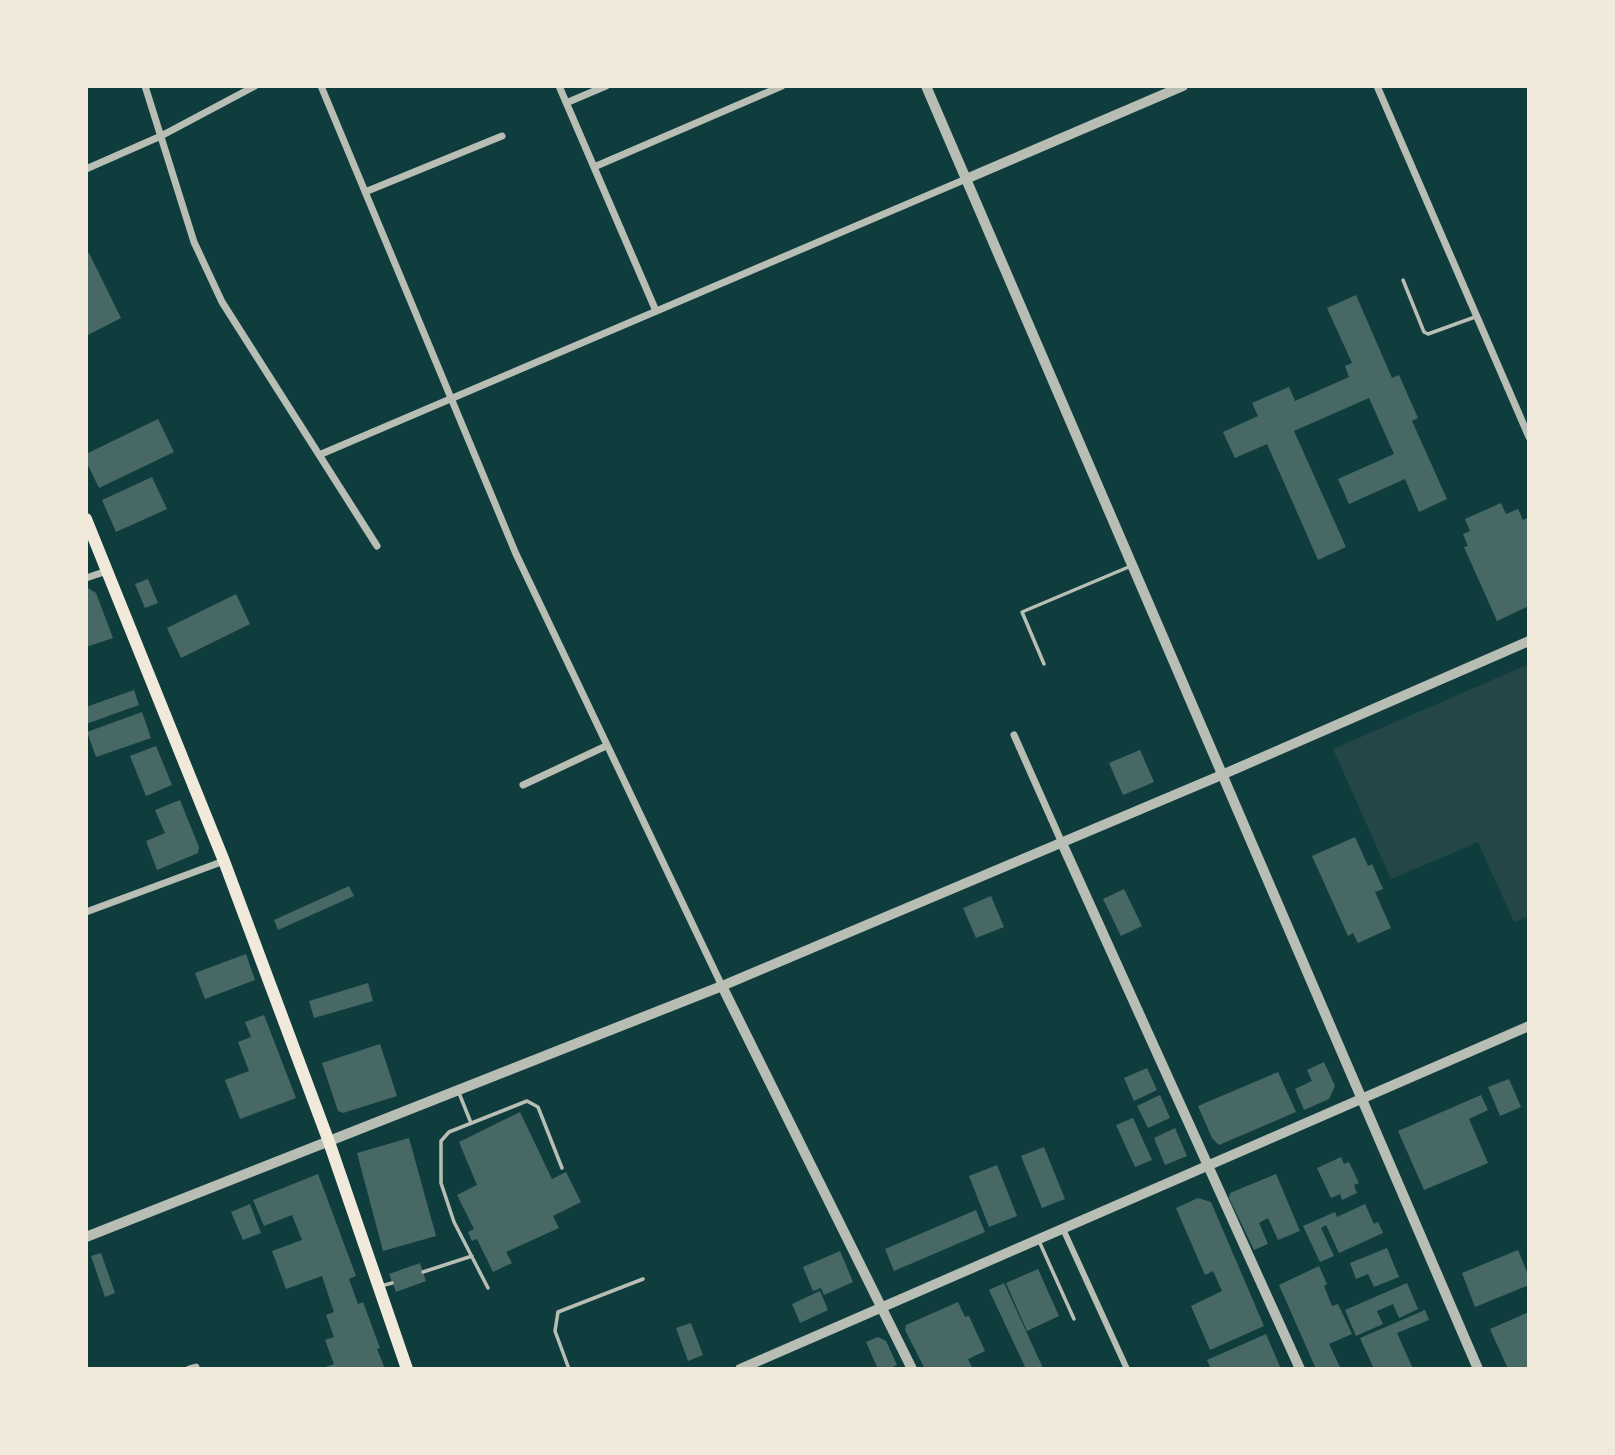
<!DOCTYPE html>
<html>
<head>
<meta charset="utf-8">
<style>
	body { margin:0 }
	#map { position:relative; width:1615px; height:1455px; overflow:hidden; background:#0f3d3e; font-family:Lato,sans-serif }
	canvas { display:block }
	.frame { position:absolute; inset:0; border:88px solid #f1e9da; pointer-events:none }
</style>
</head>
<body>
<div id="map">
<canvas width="1615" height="1455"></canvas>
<div class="frame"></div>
</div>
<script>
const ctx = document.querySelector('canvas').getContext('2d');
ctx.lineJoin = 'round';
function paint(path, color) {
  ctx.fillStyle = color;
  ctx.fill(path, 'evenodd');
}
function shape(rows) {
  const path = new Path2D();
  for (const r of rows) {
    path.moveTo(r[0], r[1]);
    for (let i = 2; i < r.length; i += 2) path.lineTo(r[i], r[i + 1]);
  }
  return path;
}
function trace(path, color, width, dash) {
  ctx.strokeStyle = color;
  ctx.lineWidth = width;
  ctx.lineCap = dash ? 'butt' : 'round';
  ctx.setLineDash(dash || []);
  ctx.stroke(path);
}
paint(shape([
	[1529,664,1529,916,1514,922,1478,842,1391,879,1333,749]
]), '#244646');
paint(shape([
	[89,253,121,318,86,336,86,255],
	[1356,295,1392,378,1399,375,1418,418,1412,421,1447,499,1419,512,1405,479,1349,504,1338,479,1394,454,1369,398,1294,431,1346,547,1318,560,1267,444,1235,458,1223,432,1258,416,1252,403,1289,387,1295,401,1349,377,1345,366,1352,363,1327,308],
	[158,419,174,452,99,488,86,461,86,454],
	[152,477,167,509,116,532,102,500],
	[1501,503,1506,514,1518,509,1523,520,1529,517,1529,606,1497,621,1464,547,1468,546,1463,534,1470,531,1465,519],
	[148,579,158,603,145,608,135,584],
	[88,588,96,593,113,638,86,647,86,589],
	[236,594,250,624,181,658,167,628],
	[134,690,139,705,86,724,86,707],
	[142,712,151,738,96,757,87,732],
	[156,746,172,785,146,796,130,756],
	[1140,750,1154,782,1123,795,1109,763],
	[180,800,199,847,198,853,157,870,146,841,165,833,155,810],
	[1355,837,1368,866,1372,864,1383,889,1375,892,1391,928,1358,943,1353,933,1348,936,1312,856],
	[349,886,354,896,278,930,274,920],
	[1124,889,1142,926,1121,936,1103,899],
	[991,896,1004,927,976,938,963,908],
	[246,954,255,980,205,999,195,973],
	[368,983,373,1001,314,1018,309,1001],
	[264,1015,296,1098,240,1119,225,1080,249,1071,238,1042,251,1037,245,1022],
	[380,1044,397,1096,343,1113,338,1111,322,1063],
	[1324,1062,1335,1086,1329,1099,1304,1110,1295,1089,1312,1081,1307,1070],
	[1147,1068,1157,1090,1134,1101,1124,1078],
	[1278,1072,1296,1112,1219,1145,1212,1138,1198,1106],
	[1509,1079,1521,1107,1500,1116,1488,1087],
	[1160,1095,1170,1118,1148,1128,1137,1106],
	[1481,1095,1488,1110,1469,1119,1488,1163,1424,1190,1398,1131],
	[520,1112,552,1179,566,1172,581,1202,553,1216,559,1228,506,1252,512,1263,493,1272,477,1239,472,1241,468,1232,474,1229,457,1195,477,1185,459,1142],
	[1133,1118,1152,1160,1135,1167,1116,1125],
	[1175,1128,1187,1156,1165,1165,1154,1138],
	[409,1138,436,1236,383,1251,357,1153],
	[1044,1147,1065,1199,1042,1208,1021,1156],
	[1341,1157,1344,1164,1349,1162,1359,1183,1354,1185,1357,1193,1342,1200,1340,1194,1331,1198,1317,1168],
	[997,1165,1017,1216,989,1227,969,1176],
	[318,1174,356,1276,349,1279,358,1304,363,1302,380,1348,377,1349,385,1369,320,1369,334,1364,325,1340,334,1337,326,1315,334,1312,322,1276,286,1289,272,1251,302,1240,292,1215,264,1226,253,1200],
	[1276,1174,1300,1231,1278,1240,1268,1218,1259,1223,1268,1244,1254,1250,1229,1198,1230,1193],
	[1198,1198,1211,1202,1264,1326,1210,1350,1191,1306,1222,1291,1213,1271,1205,1275,1176,1208],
	[250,1204,261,1233,243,1240,231,1212],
	[1365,1204,1374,1224,1378,1222,1383,1233,1339,1253,1326,1225,1321,1228,1334,1256,1320,1262,1303,1226,1335,1212,1337,1217],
	[976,1210,985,1232,894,1271,885,1249],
	[1387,1248,1399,1277,1374,1287,1368,1274,1356,1279,1350,1263],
	[1518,1250,1529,1277,1529,1285,1475,1307,1462,1273],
	[840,1251,853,1282,824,1295,821,1288,813,1291,803,1267],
	[101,1253,115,1293,105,1297,91,1256],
	[420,1263,426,1281,396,1292,389,1274],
	[1319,1266,1327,1284,1324,1286,1332,1306,1338,1304,1352,1334,1329,1344,1341,1369,1316,1369,1279,1285],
	[1038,1269,1059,1316,1027,1331,1006,1283],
	[1004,1283,1042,1366,1043,1369,1026,1369,989,1290],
	[1407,1283,1418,1309,1399,1318,1393,1304,1377,1311,1383,1324,1356,1336,1345,1310],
	[820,1291,828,1310,800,1323,792,1304],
	[958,1302,965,1317,969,1316,985,1351,968,1359,973,1369,925,1369,905,1330,906,1325],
	[1425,1310,1429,1320,1397,1333,1413,1369,1374,1369,1360,1338],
	[1529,1312,1529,1369,1508,1369,1490,1329],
	[691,1323,703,1355,688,1361,676,1328],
	[1266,1334,1281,1369,1211,1369,1207,1360],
	[878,1337,886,1341,897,1365,888,1369,878,1369,866,1342]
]), '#486865');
trace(shape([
	[1403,280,1424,332,1428,334,1475,317],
	[1044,664,1022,612,1131,566],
	[459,1093,471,1123],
	[1039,1241,1074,1319],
	[423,1272,472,1256],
	[381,1286,392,1283],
	[488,1288,454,1222,441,1183,441,1141,449,1132,527,1101,538,1107,562,1168],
	[569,1369,555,1331,558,1312,643,1279]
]), '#b8beb3', 3.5);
trace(shape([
	[1063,1229,1127,1369]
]), '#b8beb3', 6);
trace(shape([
	[145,86,194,242,222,302,377,546],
	[321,86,516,554,722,986],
	[559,86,656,311],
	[1377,86,1529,437],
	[566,103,606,86],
	[594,167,782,86],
	[86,169,161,136,255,86],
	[365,192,502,136],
	[319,455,966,179],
	[86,578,107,571],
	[1014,735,1062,843],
	[523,785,606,746],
	[86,912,224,861],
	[189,1369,196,1367]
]), '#b8beb3', 7);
trace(shape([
	[926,86,1478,1369],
	[966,179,1183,86],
	[1062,843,1300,1369],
	[722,986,912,1369],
	[86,1237,722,986,1224,774,1529,641],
	[740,1369,1529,1026]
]), '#b8beb3', 10);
trace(shape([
	[86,519,224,861,329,1142,407,1369]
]), '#f1e9da', 12);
</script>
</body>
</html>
